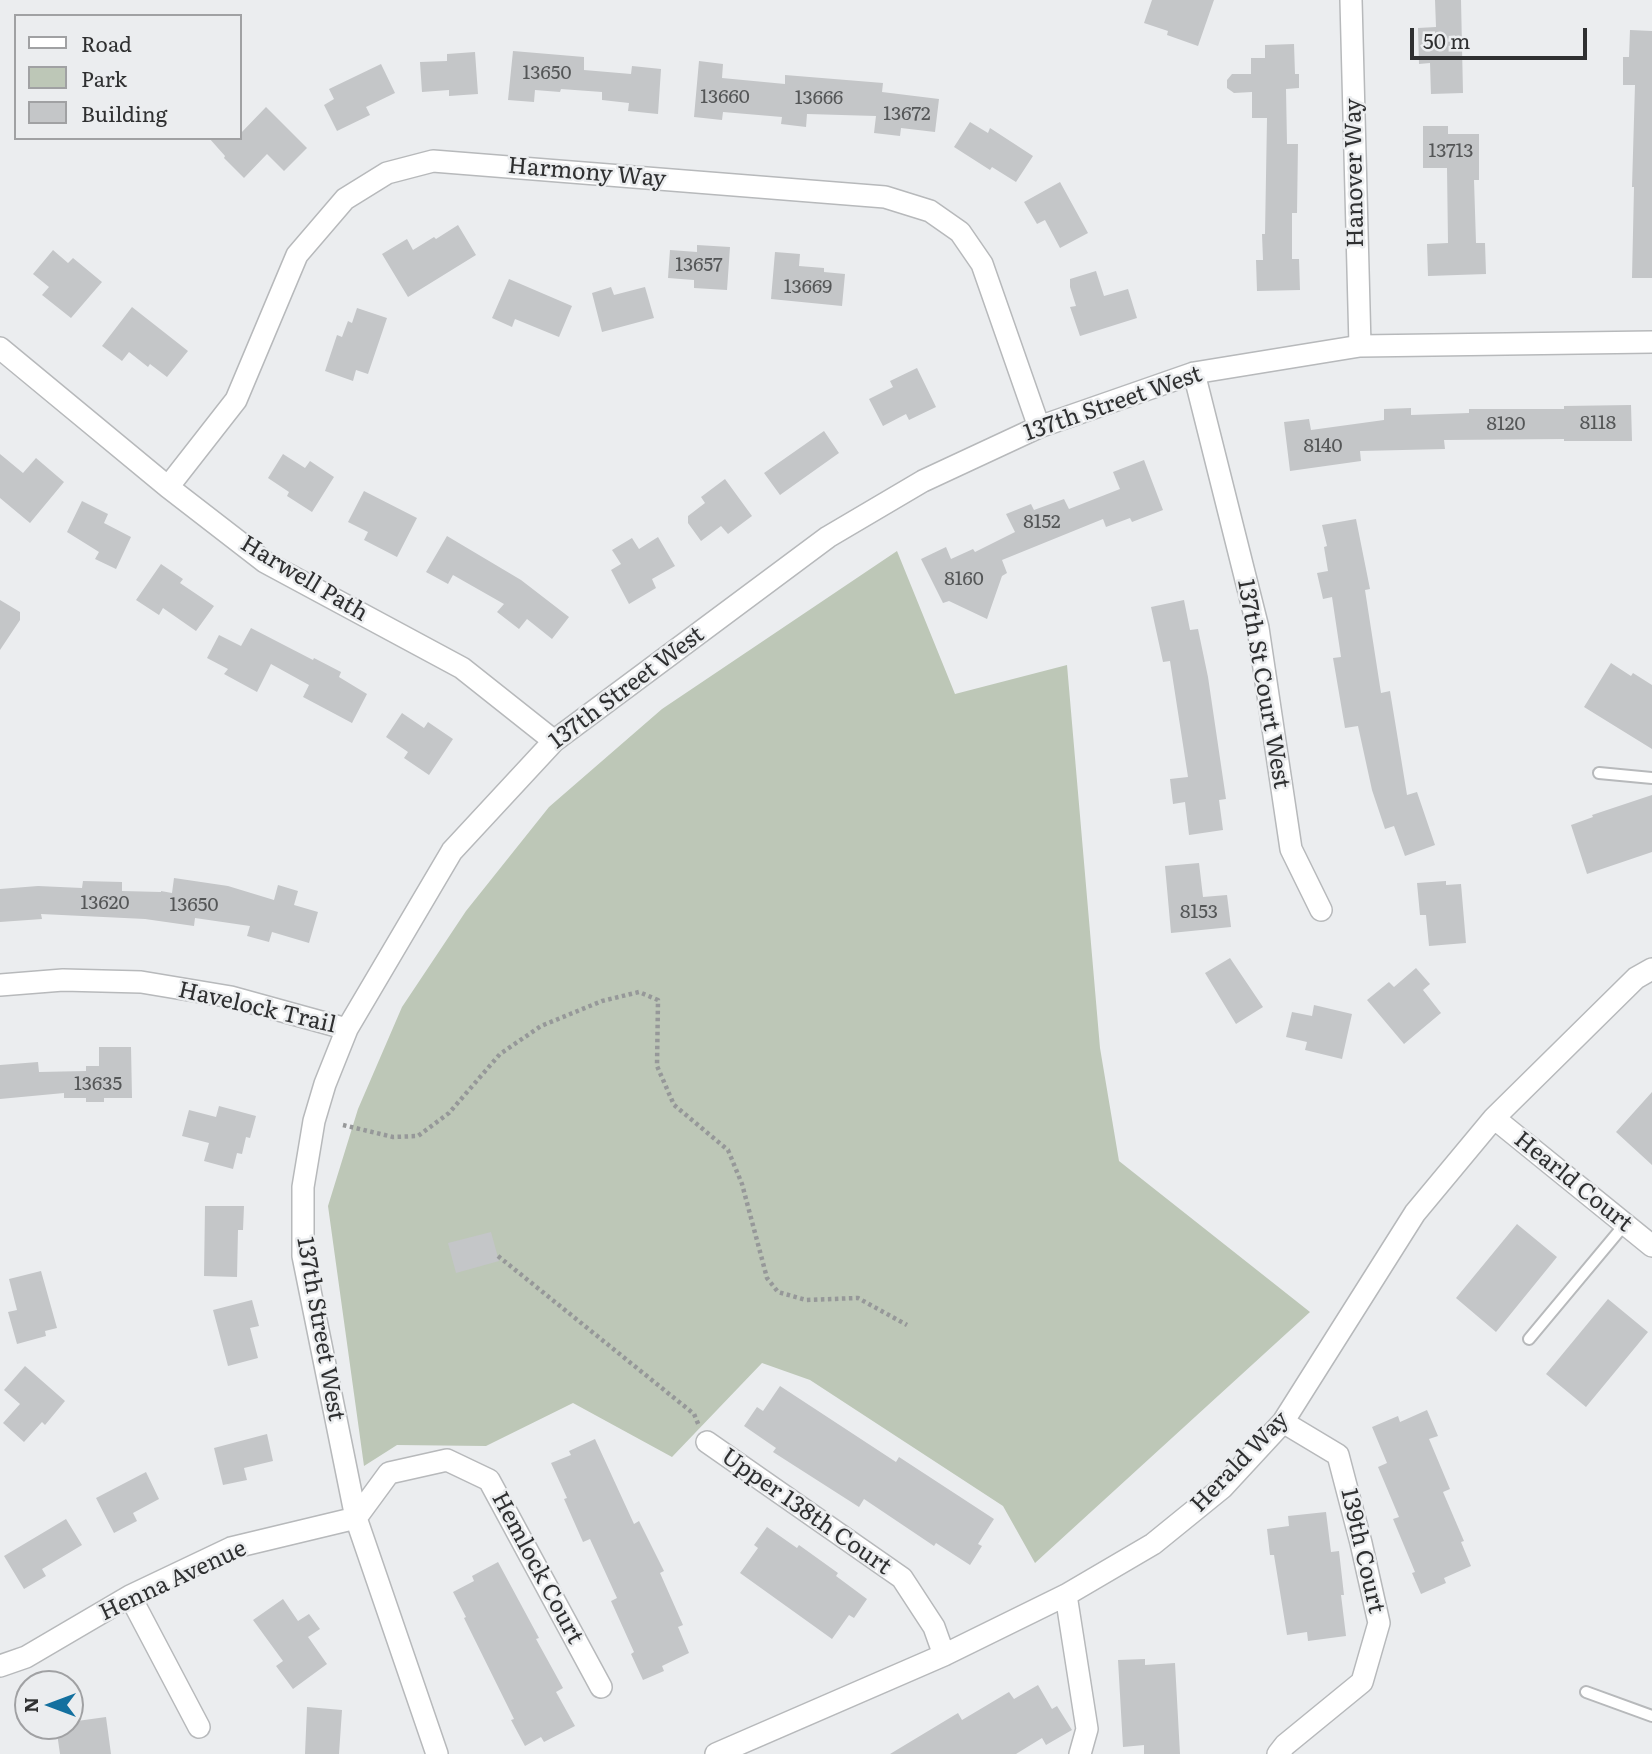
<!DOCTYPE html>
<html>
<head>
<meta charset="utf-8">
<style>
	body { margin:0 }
	#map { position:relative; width:1652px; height:1754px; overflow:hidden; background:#ebedef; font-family:Literata,serif }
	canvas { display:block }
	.legend { position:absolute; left:14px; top:14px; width:228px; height:126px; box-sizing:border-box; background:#ebedef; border:2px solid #a0a1a3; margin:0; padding:9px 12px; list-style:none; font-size:21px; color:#2f3031 }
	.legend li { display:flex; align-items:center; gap:14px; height:35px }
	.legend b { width:35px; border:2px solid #a0a1a3 }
	.north { position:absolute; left:14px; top:1670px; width:70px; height:70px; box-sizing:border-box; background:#ebedef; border:2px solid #a0a1a3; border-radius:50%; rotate:270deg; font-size:19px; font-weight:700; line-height:28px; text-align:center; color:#2f3031 }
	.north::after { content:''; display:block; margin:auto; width:24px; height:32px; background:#13709f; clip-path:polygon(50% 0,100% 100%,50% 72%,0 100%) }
	.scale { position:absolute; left:1410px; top:28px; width:177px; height:32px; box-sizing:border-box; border:4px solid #2f3031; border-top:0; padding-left:9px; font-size:21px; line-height:24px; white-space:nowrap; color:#2f3031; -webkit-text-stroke:5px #ebedef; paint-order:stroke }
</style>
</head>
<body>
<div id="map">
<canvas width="1652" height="1754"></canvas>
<ul class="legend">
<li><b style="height:9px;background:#fff"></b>Road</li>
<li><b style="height:19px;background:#bdc7b7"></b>Park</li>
<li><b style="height:19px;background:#c4c6c8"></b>Building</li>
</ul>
<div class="north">N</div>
<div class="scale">50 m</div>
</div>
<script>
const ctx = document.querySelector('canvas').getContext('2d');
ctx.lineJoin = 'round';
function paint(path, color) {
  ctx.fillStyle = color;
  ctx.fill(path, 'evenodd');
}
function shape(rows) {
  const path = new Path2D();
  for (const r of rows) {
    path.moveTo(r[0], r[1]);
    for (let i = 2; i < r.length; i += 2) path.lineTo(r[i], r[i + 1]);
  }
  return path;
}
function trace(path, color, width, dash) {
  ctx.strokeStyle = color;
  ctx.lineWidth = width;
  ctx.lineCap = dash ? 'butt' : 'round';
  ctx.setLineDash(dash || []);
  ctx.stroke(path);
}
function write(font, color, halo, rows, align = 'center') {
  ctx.font = font + ' Literata,serif';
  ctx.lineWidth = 5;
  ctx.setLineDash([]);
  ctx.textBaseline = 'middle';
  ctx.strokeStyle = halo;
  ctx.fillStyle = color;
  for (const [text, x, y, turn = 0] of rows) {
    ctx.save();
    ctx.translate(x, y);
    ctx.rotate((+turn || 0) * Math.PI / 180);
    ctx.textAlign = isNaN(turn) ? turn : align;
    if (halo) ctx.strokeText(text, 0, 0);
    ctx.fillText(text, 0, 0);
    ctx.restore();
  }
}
paint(shape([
	[897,551,955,694,1067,665,1100,1048,1119,1161,1310,1312,1035,1563,1003,1506,810,1380,762,1363,672,1457,573,1403,486,1446,397,1445,364,1466,328,1206,358,1109,402,1007,466,911,549,807,662,709]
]), '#bdc7b7');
paint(shape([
	[1152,0,1214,0,1198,46,1167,35,1168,31,1144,23],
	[1435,0,1461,0,1463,93,1431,94,1430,63,1419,64,1418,28,1436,27],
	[1630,30,1652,31,1652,278,1632,278,1634,187,1632,187,1635,85,1623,85,1623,57,1629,57],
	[1294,44,1295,74,1299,74,1299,88,1286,89,1287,144,1298,144,1297,213,1292,213,1292,259,1299,259,1300,290,1257,291,1256,260,1263,260,1262,234,1265,234,1267,118,1252,118,1252,92,1234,93,1227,88,1227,80,1232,74,1251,74,1251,58,1265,58,1265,45],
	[513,51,584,57,584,70,631,74,632,66,661,69,658,114,628,111,629,103,602,100,602,92,561,89,560,92,535,90,534,102,508,100],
	[475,52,478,94,449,96,449,90,422,92,420,62,447,61,447,54],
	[699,61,723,64,722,78,785,84,785,75,883,83,882,92,939,99,935,132,901,128,900,136,874,133,876,116,807,114,806,127,781,124,782,117,723,112,722,120,694,117],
	[381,64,395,93,366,107,370,115,337,131,324,105,334,99,329,89],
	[266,107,307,148,284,171,267,154,244,178,224,158,225,156,209,138,240,138,240,134],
	[970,122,988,133,990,128,1033,156,1016,182,992,167,990,170,954,147],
	[1423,126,1448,126,1448,134,1479,134,1479,180,1474,180,1476,243,1485,243,1486,274,1428,276,1427,244,1448,243,1447,168,1423,168],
	[1060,182,1088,233,1060,248,1045,220,1037,224,1024,202],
	[458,225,476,255,408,297,382,254,407,239,413,250,434,237,436,239],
	[697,245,730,247,727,290,694,288,694,280,668,278,670,250,697,252],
	[53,250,68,263,73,258,102,282,71,318,42,295,49,287,33,274],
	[775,252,800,254,799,266,824,268,824,272,845,274,842,306,771,299],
	[1096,271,1104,296,1128,289,1137,318,1080,336,1070,307,1076,306,1070,287,1070,279],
	[509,279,572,306,559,337,515,319,512,327,492,318],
	[611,287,614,295,645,287,654,318,602,332,592,293],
	[132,307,188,351,167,377,150,364,148,367,129,352,122,361,102,346],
	[357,308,387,318,368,374,356,370,353,381,325,371,337,335,342,337,348,321,352,323],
	[917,368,936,407,909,420,906,414,883,426,869,399,893,387,890,381],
	[1631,405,1632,441,1564,441,1564,439,1444,440,1445,449,1360,451,1361,461,1290,471,1284,422,1309,419,1311,430,1384,420,1384,409,1411,408,1411,415,1469,413,1469,409,1564,409,1564,406],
	[824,431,839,453,780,495,764,473],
	[0,454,23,473,36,458,64,482,30,523,0,498],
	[283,454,305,468,310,461,334,477,312,512,287,496,289,492,268,478],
	[1144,460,1163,510,1132,522,1130,518,1106,527,1103,519,1002,560,1007,573,1002,576,987,619,949,601,943,603,921,559,946,547,951,559,973,549,975,552,1015,532,1006,514,1031,504,1034,510,1064,499,1069,509,1120,489,1113,472],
	[725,479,752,516,728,534,721,526,701,541,688,523,688,516,705,503,701,497],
	[364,491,417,518,397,557,364,540,368,532,348,522],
	[82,501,108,514,104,523,131,537,116,569,95,559,99,552,67,532],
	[1356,519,1370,589,1365,590,1381,693,1390,691,1407,795,1417,792,1435,845,1405,856,1394,826,1385,829,1372,790,1358,726,1345,728,1333,658,1341,657,1332,597,1323,599,1317,573,1328,571,1324,547,1327,546,1322,525],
	[447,536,521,580,569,617,552,639,527,619,519,629,497,612,504,604,453,575,448,584,426,572],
	[658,537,675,566,652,579,656,588,629,604,611,570,621,564,612,550,632,538,639,549],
	[161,564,183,579,180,583,214,606,196,631,163,608,159,615,136,600],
	[0,600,20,612,20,620,0,650],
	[1184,600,1190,630,1198,629,1208,677,1226,799,1219,800,1223,830,1189,835,1185,802,1173,804,1170,779,1188,777,1170,661,1163,662,1151,607],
	[251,628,313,660,314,658,341,672,339,677,367,694,352,723,303,697,309,685,271,664,257,692,224,674,228,669,207,658,219,635,241,646],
	[1611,663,1631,676,1633,673,1652,685,1652,749,1584,707],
	[402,713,424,728,428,722,453,739,429,775,404,758,408,752,386,737],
	[1652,795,1652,852,1587,874,1571,825,1593,817,1592,815],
	[1199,863,1203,897,1227,895,1231,927,1171,933,1165,866],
	[174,878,228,886,274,900,278,885,298,891,294,905,318,912,309,943,272,932,269,942,247,936,250,926,195,918,194,926,145,919,41,914,42,919,0,922,0,889,38,886,82,888,83,881,122,882,122,891,161,892,161,891,172,893],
	[1446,881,1446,885,1461,884,1466,943,1429,946,1426,915,1420,915,1417,883],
	[1230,958,1263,1007,1236,1024,1205,973],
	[1416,968,1430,984,1423,990,1441,1013,1404,1044,1367,1000,1389,982,1394,987],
	[1314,1005,1352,1014,1342,1059,1305,1050,1307,1042,1286,1037,1292,1012,1312,1016],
	[99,1047,131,1047,132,1098,104,1098,104,1102,86,1102,86,1098,64,1098,64,1093,0,1099,0,1065,38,1062,39,1072,86,1071,86,1066,99,1066],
	[1652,1092,1652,1165,1616,1132],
	[219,1106,256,1116,250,1138,246,1137,242,1154,237,1153,233,1169,204,1161,209,1143,182,1136,189,1110,216,1117],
	[205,1206,244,1206,243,1230,238,1230,237,1277,204,1276],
	[1517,1224,1557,1257,1496,1332,1456,1298],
	[491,1232,499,1261,456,1273,448,1243],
	[41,1271,57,1328,45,1331,46,1336,17,1344,8,1312,17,1310,9,1279],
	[1608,1299,1648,1332,1586,1407,1546,1374],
	[252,1300,259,1326,250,1328,258,1358,228,1366,213,1310],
	[25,1366,65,1401,45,1425,42,1422,24,1442,3,1423,20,1404,4,1390],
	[780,1386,896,1462,899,1457,994,1519,978,1544,982,1546,970,1565,936,1543,934,1546,864,1499,859,1507,773,1452,776,1448,744,1426,757,1407,763,1411],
	[1427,1410,1438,1436,1429,1439,1450,1489,1443,1492,1464,1541,1461,1542,1471,1566,1444,1578,1446,1583,1421,1594,1412,1573,1415,1572,1393,1519,1399,1517,1378,1467,1387,1463,1372,1427,1398,1416,1400,1422],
	[267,1434,273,1461,244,1468,247,1480,223,1485,214,1448],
	[595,1439,634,1524,639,1521,664,1571,660,1573,683,1625,678,1627,689,1653,662,1666,664,1671,643,1680,631,1654,634,1652,611,1601,617,1598,590,1539,583,1542,564,1499,567,1498,551,1463,571,1455,569,1451],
	[146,1472,159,1499,133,1513,137,1521,114,1533,96,1498],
	[1326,1512,1331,1552,1339,1551,1344,1595,1341,1595,1346,1636,1308,1641,1307,1632,1287,1635,1274,1555,1270,1555,1267,1529,1289,1526,1288,1516],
	[66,1519,82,1545,42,1569,46,1576,24,1589,4,1556],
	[767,1527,797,1548,799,1545,838,1573,836,1576,867,1599,854,1618,849,1615,832,1639,740,1573,758,1548,754,1545],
	[498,1562,539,1638,536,1639,563,1688,556,1692,575,1726,544,1742,541,1737,525,1746,511,1720,514,1719,464,1618,466,1617,453,1592,474,1581,472,1576],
	[283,1599,298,1621,309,1614,320,1629,308,1637,327,1664,293,1689,276,1666,283,1661,253,1620],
	[1145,1659,1145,1665,1175,1663,1180,1754,1144,1754,1144,1745,1123,1747,1118,1660],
	[1038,1685,1052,1709,1057,1706,1072,1730,1046,1745,1042,1738,1016,1754,890,1754,958,1713,962,1720,1009,1692,1014,1699],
	[307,1707,342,1710,339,1754,305,1754],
	[106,1717,111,1754,60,1754,56,1726,70,1726,70,1722]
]), '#c4c6c8');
const service = shape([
	[1599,773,1652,778],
	[1529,1339,1625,1224],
	[1586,1692,1652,1716]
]);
const minor = shape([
	[1351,0,1360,346],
	[0,348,168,487,265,562,462,668,554,741],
	[1194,373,1258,628,1291,849,1321,910],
	[168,487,236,400,297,255,345,199,387,173,433,161,885,197,930,211,960,232,982,264,1039,427],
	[0,985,63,980,141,982,231,997,347,1029],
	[1494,1118,1652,1246],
	[707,1442,902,1578,934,1627,944,1655],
	[1066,1595,1087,1729,1080,1754],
	[130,1596,199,1727],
	[0,1666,26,1657,130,1596,231,1548,356,1518,389,1473,447,1460,489,1480,601,1687],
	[437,1754,356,1518,303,1256,303,1187,314,1121,325,1084,347,1029,452,851,554,741,828,537,923,481,1039,427,1194,373,1360,346,1652,342],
	[716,1754,944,1655,1066,1595,1153,1544,1222,1488,1283,1422,1415,1213,1494,1118,1636,978,1652,969],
	[1278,1754,1285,1745,1362,1682,1379,1623,1361,1543,1338,1455,1283,1422]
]);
trace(service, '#b7b9bb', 14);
trace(minor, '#b7b9bb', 24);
trace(shape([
	[343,1125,393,1137,418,1136,449,1113,500,1054,541,1026,602,1001,639,992,658,1000,657,1066,674,1105,728,1150,742,1184,767,1278,778,1292,806,1300,858,1298,907,1325],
	[498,1256,694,1414,699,1426]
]), '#969899', 4.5, [3.5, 3.5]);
trace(service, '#fff', 10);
trace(minor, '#fff', 21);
write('19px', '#545657', null, [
	["13650",547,73],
	["13660",725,97],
	["13666",819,98],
	["13672",907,114],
	["13713",1451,151],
	["13657",699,265],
	["13669",808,287],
	["8118",1598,423],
	["8120",1506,424],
	["8140",1323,446],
	["8152",1042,522],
	["8160",964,579],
	["13620",105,903],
	["13650",194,905],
	["8153",1199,912],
	["13635",98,1084]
]);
write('23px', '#2f3031', '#ebedef', [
	["Harmony Way",587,173,5],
	["Hanover Way",1355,173,-91],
	["137th Street West",1113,404,-19],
	["Harwell Path",304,579,31],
	["137th St Court West",1263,684,80],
	["137th Street West",627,688,-37],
	["Havelock Trail",257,1008,13],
	["Hearld Court",1573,1182,39],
	["137th Street West",320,1329,80],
	["Herald Way",1240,1462,-46],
	["Upper 138th Court",806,1512,35],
	["139th Court",1362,1551,77],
	["Hemlock Court",537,1568,62],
	["Henna Avenue",173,1581,-25]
]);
</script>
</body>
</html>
